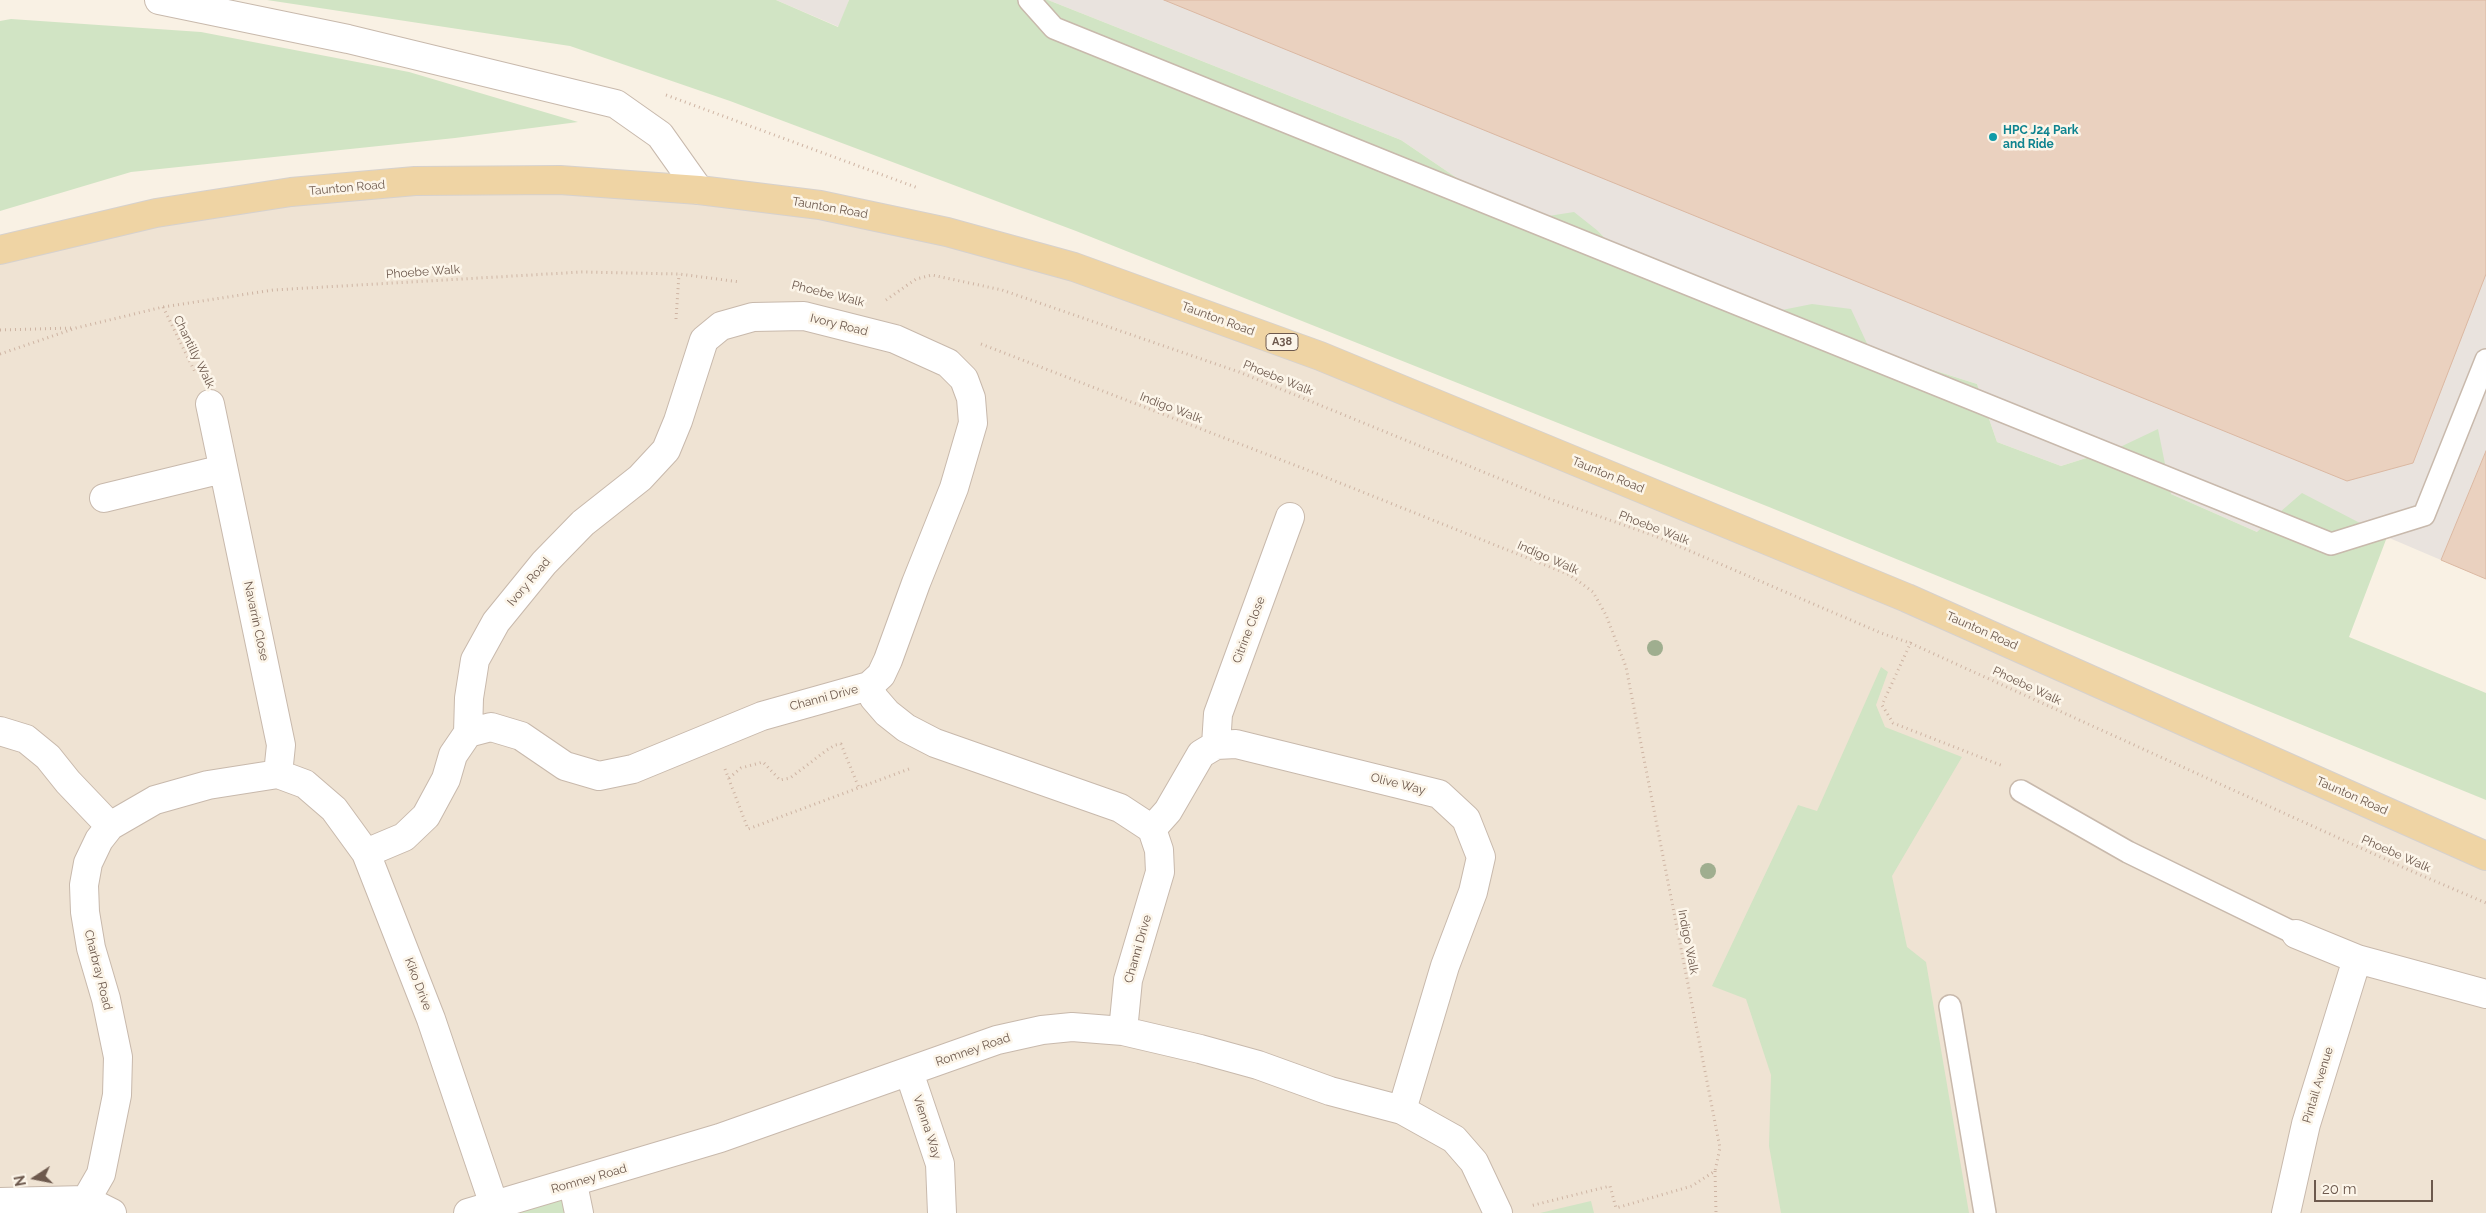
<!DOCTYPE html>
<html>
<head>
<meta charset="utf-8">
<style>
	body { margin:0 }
	#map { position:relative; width:2486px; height:1213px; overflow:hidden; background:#f9f1e4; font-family:Raleway,sans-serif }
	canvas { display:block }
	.north { position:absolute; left:10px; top:1153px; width:50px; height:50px; -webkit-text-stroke:4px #fcf5e9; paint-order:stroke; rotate:259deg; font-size:14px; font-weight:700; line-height:20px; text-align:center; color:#6d594d }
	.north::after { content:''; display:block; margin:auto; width:18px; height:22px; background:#6d594d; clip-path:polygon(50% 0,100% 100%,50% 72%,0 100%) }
	.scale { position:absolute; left:2314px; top:1180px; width:119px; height:22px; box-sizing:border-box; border:2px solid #6d594d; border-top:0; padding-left:6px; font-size:15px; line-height:18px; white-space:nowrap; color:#6d594d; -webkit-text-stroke:4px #fcf5e9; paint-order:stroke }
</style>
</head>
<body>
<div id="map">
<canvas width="2486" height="1213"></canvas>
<div class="north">N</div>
<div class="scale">20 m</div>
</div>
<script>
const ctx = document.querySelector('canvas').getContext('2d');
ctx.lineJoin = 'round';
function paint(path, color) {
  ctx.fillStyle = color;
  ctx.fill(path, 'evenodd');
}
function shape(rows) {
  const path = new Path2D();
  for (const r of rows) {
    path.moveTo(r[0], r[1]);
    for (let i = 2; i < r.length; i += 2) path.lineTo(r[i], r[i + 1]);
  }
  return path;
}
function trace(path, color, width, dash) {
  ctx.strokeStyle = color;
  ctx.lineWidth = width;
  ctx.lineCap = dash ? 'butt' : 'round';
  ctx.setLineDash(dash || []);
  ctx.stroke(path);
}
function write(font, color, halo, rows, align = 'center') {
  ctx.font = font + ' Raleway,sans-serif';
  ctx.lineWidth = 5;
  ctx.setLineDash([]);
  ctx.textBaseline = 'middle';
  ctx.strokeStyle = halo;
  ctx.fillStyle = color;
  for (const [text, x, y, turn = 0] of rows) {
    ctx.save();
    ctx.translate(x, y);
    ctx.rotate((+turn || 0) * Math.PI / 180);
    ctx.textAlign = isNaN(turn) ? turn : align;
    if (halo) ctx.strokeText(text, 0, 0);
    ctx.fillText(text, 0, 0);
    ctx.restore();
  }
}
paint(shape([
	[560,180,947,232,1320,356,2486,856,2486,1213,0,1213,0,250,156,213]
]), '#efe3d3');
paint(shape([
	[776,0,849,0,839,27],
	[1048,0,2486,0,2486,451,2441,560,2387,537,2257,532,2171,494,2118,448,2061,466,1997,442,1977,384,1870,350,1772,312,1631,265,1598,231,1529,219,1476,191,1401,140]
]), '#e9e3de');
paint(shape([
	[267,0,776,0,838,27,849,0,1048,0,1401,140,1476,191,1529,219,1574,212,1598,231,1631,265,1772,312,1812,304,1851,309,1870,350,1977,384,1997,442,2061,466,2118,448,2158,429,2171,494,2257,532,2302,493,2387,537,2349,637,2486,693,2486,800,1769,507,1076,231,730,101,570,46],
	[11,19,201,32,409,72,578,122,455,138,131,172,0,211,0,21],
	[1881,667,1888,672,1876,705,1885,727,1962,757,1892,876,1907,947,1926,962,1969,1213,1781,1213,1769,1146,1771,1075,1746,999,1712,986,1798,805,1817,811],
	[573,1184,579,1213,468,1213],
	[1591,1201,1594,1213,1540,1213]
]), '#d1e4c4');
const building = shape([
	[1164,0,2486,0,2486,274,2413,463,2347,481,1164,0],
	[2486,451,2486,579,2441,560,2486,451]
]);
paint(building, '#ead1bf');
trace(building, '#dbb8a2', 1);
const service = shape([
	[1029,0,1054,28,2331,544,2424,515,2486,360],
	[2021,791,2128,852,2296,934],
	[1950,1006,1985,1213]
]);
const minor = shape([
	[159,0,348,39,616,104,660,135,699,190],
	[210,404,281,745,278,774],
	[104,498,223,469],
	[0,731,26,739,48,757,68,782,110,826],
	[468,733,469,698,475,660,496,622,544,563,583,523,640,478,666,450,678,421,704,340,721,326,753,317,804,316,895,339,948,363,964,379,971,398,973,423,954,488,916,583,888,660,881,675,869,686],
	[1216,745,1218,714,1290,517],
	[1152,829,1168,811,1201,754,1216,745,1236,744,1439,794,1466,819,1481,857,1473,892,1445,966,1402,1110],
	[366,853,404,837,426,816,446,779,453,755,468,733,491,727,521,736,565,766,599,776,633,769,762,716,869,686,874,698,887,713,906,728,935,743,1120,808,1152,829,1159,850,1160,872,1128,980,1123,1031],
	[2296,934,2357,959,2486,994],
	[909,1072,940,1164,942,1213],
	[573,1184,579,1213],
	[86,1200,101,1174,117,1095,118,1057,106,999,91,948,85,912,84,885,88,863,99,840,110,826,155,800,208,785,278,774,305,784,334,809,366,853,431,1019,494,1205],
	[0,1202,86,1200,112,1213],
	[468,1213,720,1138,997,1040,1042,1030,1072,1027,1123,1031,1200,1049,1258,1065,1330,1091,1402,1110,1454,1139,1474,1162,1498,1213],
	[2286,1213,2306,1124,2357,959]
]);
const primary = shape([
	[0,250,156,213,291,192,415,181,560,180,699,190,820,205,947,232,1074,267,1320,356,1907,598,2486,856]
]);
trace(service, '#c8b9ac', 24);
trace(minor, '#c8b9ac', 30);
trace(primary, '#d6d1cd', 30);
trace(shape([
	[666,95,918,188],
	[886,300,916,279,932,275,1002,290,1239,372,1547,498,1655,536,1881,633,1910,643,2409,870,2486,903],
	[163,307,196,374],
	[676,319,679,274],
	[0,330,72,328],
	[981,344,1310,471,1570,575,1593,592,1606,615,1626,667,1720,1148,1715,1171,1692,1186,1616,1208,1610,1186,1530,1206],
	[0,354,76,328,163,307,273,290,582,272,679,274,740,282],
	[1911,642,1882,705,1893,723,2003,766],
	[725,769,748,829,909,769],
	[729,778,741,768,763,762,780,780,790,778,827,750,835,745,841,744,859,788],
	[1715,1171,1716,1213]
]), '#ceb4a3', 3, [1, 4]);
trace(service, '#fff', 21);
trace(minor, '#fff', 28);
trace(primary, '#efd4a4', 28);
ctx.fillStyle = '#9fae8f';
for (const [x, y] of [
	[1655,648],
	[1708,871]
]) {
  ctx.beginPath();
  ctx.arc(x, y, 8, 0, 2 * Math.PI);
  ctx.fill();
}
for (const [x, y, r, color] of [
	[1993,137,5,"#0f9aa8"]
]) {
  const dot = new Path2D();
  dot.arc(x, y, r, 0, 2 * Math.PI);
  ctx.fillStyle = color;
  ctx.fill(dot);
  trace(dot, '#fcf5e9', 2);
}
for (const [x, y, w] of [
	[1282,342,32]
]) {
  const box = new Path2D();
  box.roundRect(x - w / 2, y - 8.5, w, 17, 4);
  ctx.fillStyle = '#fcf5e9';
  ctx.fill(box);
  trace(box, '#6d594d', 1);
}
write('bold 11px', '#6d594d', null, [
	["A38",1282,342]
]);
write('bold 12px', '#0d838f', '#fcf5e9', [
	["HPC J24 Park",2003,130],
	["and Ride",2003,144]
], 'left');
write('12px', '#6d594d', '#fcf5e9', [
	["Taunton Road",347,188,-5],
	["Taunton Road",830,208,10],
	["Phoebe Walk",423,272,-4],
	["Phoebe Walk",828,294,14],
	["Taunton Road",1218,319,20],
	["Ivory Road",839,325,14],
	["Chantilly Walk",194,352,64],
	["Phoebe Walk",1278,378,22],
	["Indigo Walk",1171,408,21],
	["Taunton Road",1608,475,22],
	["Phoebe Walk",1654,528,21],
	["Indigo Walk",1548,558,24],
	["Ivory Road",529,582,-50],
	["Navarrin Close",256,621,78],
	["Citrine Close",1249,630,-69],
	["Taunton Road",1982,631,24],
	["Phoebe Walk",2027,686,25],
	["Channi Drive",824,698,-15],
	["Olive Way",1398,784,14],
	["Taunton Road",2352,796,24],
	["Phoebe Walk",2396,854,24],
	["Indigo Walk",1688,942,79],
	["Channi Drive",1138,949,-74],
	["Charbray Road",98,970,76],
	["Kiko Drive",418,984,69],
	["Romney Road",973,1050,-19],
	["Pintail Avenue",2318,1085,-73],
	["Vienna Way",927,1127,72],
	["Romney Road",589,1179,-16]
]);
</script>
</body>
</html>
